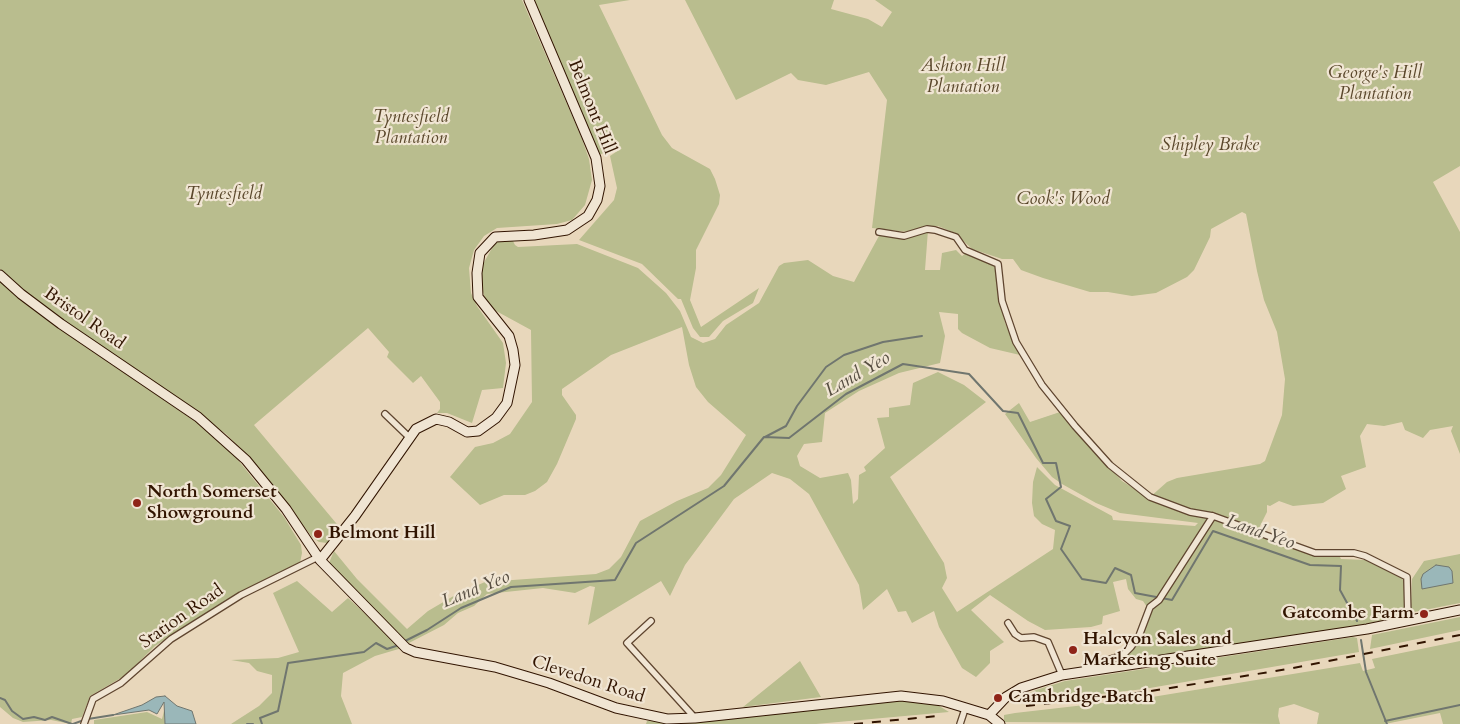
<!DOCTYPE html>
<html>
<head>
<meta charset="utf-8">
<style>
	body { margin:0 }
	canvas { display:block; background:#e8d7bb }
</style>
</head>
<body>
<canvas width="1460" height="724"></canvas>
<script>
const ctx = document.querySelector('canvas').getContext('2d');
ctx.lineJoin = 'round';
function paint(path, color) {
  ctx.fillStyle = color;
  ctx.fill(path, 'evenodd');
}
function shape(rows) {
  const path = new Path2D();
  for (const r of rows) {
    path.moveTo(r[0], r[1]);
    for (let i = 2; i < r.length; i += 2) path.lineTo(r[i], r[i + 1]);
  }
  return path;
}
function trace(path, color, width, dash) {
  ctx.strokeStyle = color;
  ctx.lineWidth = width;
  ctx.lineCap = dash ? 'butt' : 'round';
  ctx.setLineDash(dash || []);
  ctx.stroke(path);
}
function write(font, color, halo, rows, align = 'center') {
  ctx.font = font + ' Cardo,serif';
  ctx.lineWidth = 4.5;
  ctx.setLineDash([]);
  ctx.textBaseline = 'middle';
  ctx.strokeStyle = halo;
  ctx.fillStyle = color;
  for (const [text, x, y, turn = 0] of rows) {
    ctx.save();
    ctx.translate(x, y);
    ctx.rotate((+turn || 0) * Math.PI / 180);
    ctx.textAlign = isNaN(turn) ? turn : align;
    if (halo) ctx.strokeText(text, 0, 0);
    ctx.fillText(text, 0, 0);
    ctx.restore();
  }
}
paint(shape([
	[0,0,522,0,582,139,589,159,592,180,585,205,572,220,557,224,497,228,484,236,474,250,469,268,471,293,477,306,503,343,506,363,503,388,482,390,472,423,447,413,437,413,440,409,440,402,421,376,413,383,387,357,389,352,368,328,254,425,341,529,332,540,327,543,319,542,312,537,256,465,226,434,85,336,17,286,0,269],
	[533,0,630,0,599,5,662,135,672,148,710,169,715,179,720,195,719,204,696,250,696,268,690,300,701,327,759,288,753,303,723,321,709,337,700,337,693,328,681,299,678,299,642,264,579,240,614,200,617,188,610,156,622,148,617,147,599,155],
	[685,0,834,0,831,9,868,19,882,27,892,12,875,0,1460,0,1460,166,1433,182,1460,232,1460,454,1451,431,1453,426,1430,430,1423,438,1405,430,1402,422,1384,426,1367,424,1360,436,1366,467,1341,476,1346,489,1323,503,1293,506,1279,501,1270,506,1267,505,1267,512,1258,530,1305,548,1339,555,1341,559,1366,560,1401,577,1406,585,1404,613,1402,616,1365,624,1265,641,1114,662,1125,656,1154,605,1147,607,1143,601,1136,599,1128,589,1126,579,1113,582,1120,611,1103,616,1102,624,1091,627,1045,630,1028,621,990,595,971,610,1004,642,990,651,990,663,976,677,962,668,939,627,934,611,912,623,906,611,898,612,887,589,863,610,859,585,809,494,790,479,772,473,734,499,685,565,670,596,661,581,588,625,595,587,590,586,575,593,543,588,487,594,474,606,458,613,444,625,407,644,370,605,334,570,329,563,334,551,357,579,407,629,428,611,457,594,485,582,596,574,609,569,621,557,640,521,677,501,708,488,721,475,746,435,708,402,696,387,689,365,682,327,611,355,562,389,562,395,576,415,576,419,557,464,547,482,535,491,525,495,504,495,480,505,450,477,475,447,493,443,510,434,532,402,531,330,487,306,482,288,482,266,496,241,512,239,515,245,518,247,577,244,638,268,666,293,680,311,691,337,703,343,715,339,726,325,759,303,779,266,784,263,808,260,833,276,854,282,880,234,904,237,928,230,925,270,940,270,942,253,956,250,962,256,966,253,997,266,1001,305,1005,323,1020,355,990,348,962,333,958,329,958,314,939,312,945,336,940,363,899,373,859,391,825,413,822,442,804,444,797,456,800,466,820,478,848,473,851,480,853,504,858,499,859,475,866,471,864,467,885,448,877,418,889,417,889,408,910,405,913,383,938,372,964,385,986,402,890,477,944,563,947,578,942,588,957,612,1053,549,1055,530,1042,524,1034,516,1032,503,1033,482,1037,467,1055,485,1112,516,1113,520,1195,526,1198,523,1120,513,1096,503,1062,484,1052,477,1036,458,1005,414,1019,403,1030,422,1060,412,1122,481,1149,498,1167,482,1177,478,1260,464,1265,461,1282,415,1285,379,1277,332,1264,300,1257,271,1246,214,1242,212,1211,229,1210,237,1194,270,1187,277,1156,293,1132,296,1108,292,1090,292,1043,278,1021,270,1013,259,1002,259,972,249,955,233,938,226,927,226,908,232,872,228,887,100,869,72,826,85,798,80,791,73,736,100],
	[0,281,80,343,202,426,234,455,284,517,301,545,302,553,300,563,239,593,155,646,126,675,90,696,82,717,72,719,71,724,51,720,23,722,13,718,0,707],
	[1460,554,1460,603,1414,612,1411,608,1412,579,1424,561],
	[297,581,332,612,348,598,402,648,375,656,343,673,341,696,352,724,231,724,259,706,272,693,272,675,257,671,249,663,231,660,278,658,299,652,273,593],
	[1460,617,1460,630,1370,649,1372,635],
	[1353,637,1357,638,1359,652,1144,689,1013,704,1016,700,1036,690,1065,681],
	[1460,641,1460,724,1443,724,1440,713,1385,724,1317,724,1319,713,1294,704,1279,708,1278,716,1280,724,1004,722,1004,715,1015,713,1146,698,1360,663,1363,671,1375,668,1372,659],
	[800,661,821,697,743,707],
	[887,699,936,704,949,712,816,724,646,724,647,721,685,722],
	[164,711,165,724,94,724,94,720,147,712,162,719]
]), '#b9bd8e');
const water = shape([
	[1436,565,1449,567,1452,571,1453,583,1422,589,1421,579,1423,574,1436,565],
	[165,696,177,706,192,711,196,724,165,724,164,702,157,714,149,710,113,715,142,705,156,697,165,696]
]);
paint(water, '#9ab7b9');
trace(water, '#70766f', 1);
trace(shape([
	[765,437,786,426,797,406,826,367,844,355,883,342,922,336],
	[1361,640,1366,672,1387,724],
	[405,641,427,630,461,608,511,587,615,580,636,543,724,486,764,437,789,438,846,394,903,364,969,374,1003,411,1018,413,1043,463,1056,463,1061,487,1046,499,1056,521,1070,526,1061,549,1082,579,1106,583,1115,568,1131,575,1135,593,1172,600,1213,531,1310,565,1341,566,1340,590,1357,621],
	[0,698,5,700,12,711,23,719,34,717,45,720,52,717,72,724],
	[88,719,113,715],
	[1385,721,1460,705],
	[73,724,84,720],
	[247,724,253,724],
	[262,724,260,718,278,711,288,663,364,652,376,643,387,649,399,645]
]), '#70766f', 2);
const street = shape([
	[879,232,904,236,927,229,935,230,956,237,965,250,998,264,1002,301,1016,342,1042,385,1075,426,1110,465,1150,497,1190,512,1213,516,1315,553,1354,553,1365,556,1407,577,1408,621],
	[385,414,410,438],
	[651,621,627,643,695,718],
	[1008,623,1015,634,1021,638,1034,637,1048,642,1062,675],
	[1082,672,1086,667,1123,655,1131,647,1139,636,1150,607,1159,600,1213,516],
	[84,724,93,699,121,683,171,639,241,595,318,557],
	[960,724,965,709]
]);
const secondary = shape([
	[0,275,21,294,61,324,198,417,246,460,286,509,320,560,406,648,415,652,495,667,549,683,616,708,667,719,695,718,901,696,943,701,989,715,1000,724],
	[320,560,355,516,416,429,436,419,449,422,467,432,478,431,496,418,507,403,515,365,513,350,509,336,478,297,477,273,480,253,495,237,534,235,567,230,588,216,597,200,600,186,596,158,529,0],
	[989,715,1006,697,1021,688,1062,675,1367,629,1460,610]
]);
trace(street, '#5f452f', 8);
trace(secondary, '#311400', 11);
trace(street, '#f0e5d3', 5.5);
trace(secondary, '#f0e5d3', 9);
trace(shape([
	[1026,706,1145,692,1288,669,1460,635],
	[854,724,938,716]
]), '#311400', 2, [9, 9]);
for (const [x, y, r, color] of [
	[137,503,5,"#8f2418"],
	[318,534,5,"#8f2418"],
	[1424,614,5,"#8f2418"],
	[1073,650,5,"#8f2418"],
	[998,698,5,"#8f2418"]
]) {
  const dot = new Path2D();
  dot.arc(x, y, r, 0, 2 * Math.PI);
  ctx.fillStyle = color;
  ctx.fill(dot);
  trace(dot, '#f0e5d3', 2);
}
write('italic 18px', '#5a472b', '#f0e5d3', [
	["Ashton Hill",963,67],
	["Plantation",963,88],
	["George's Hill",1375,74],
	["Plantation",1375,95],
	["Tyntesfield",411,118],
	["Plantation",411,139],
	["Shipley Brake",1210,146],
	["Tyntesfield",224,195],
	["Cook's Wood",1063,200]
]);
write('18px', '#311400', '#f0e5d3', [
	["Belmont Hill",591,107,68],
	["Bristol Road",84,319,35],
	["Station Road",182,617,-35],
	["Clevedon Road",588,680,18]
]);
write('bold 18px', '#311400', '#f0e5d3', [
	["North Somerset",147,493],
	["Showground",147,514],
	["Belmont Hill",328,534],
	["Gatcombe Farm",1414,614,"right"],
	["Halcyon Sales and",1083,640],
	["Marketing Suite",1083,661],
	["Cambridge Batch",1008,698]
], 'left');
write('italic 19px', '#564d41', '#f0e5d3', [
	["Land Yeo",858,375,-30],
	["Land Yeo",1260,533,19],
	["Land Yeo",476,590,-22]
]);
</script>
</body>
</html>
